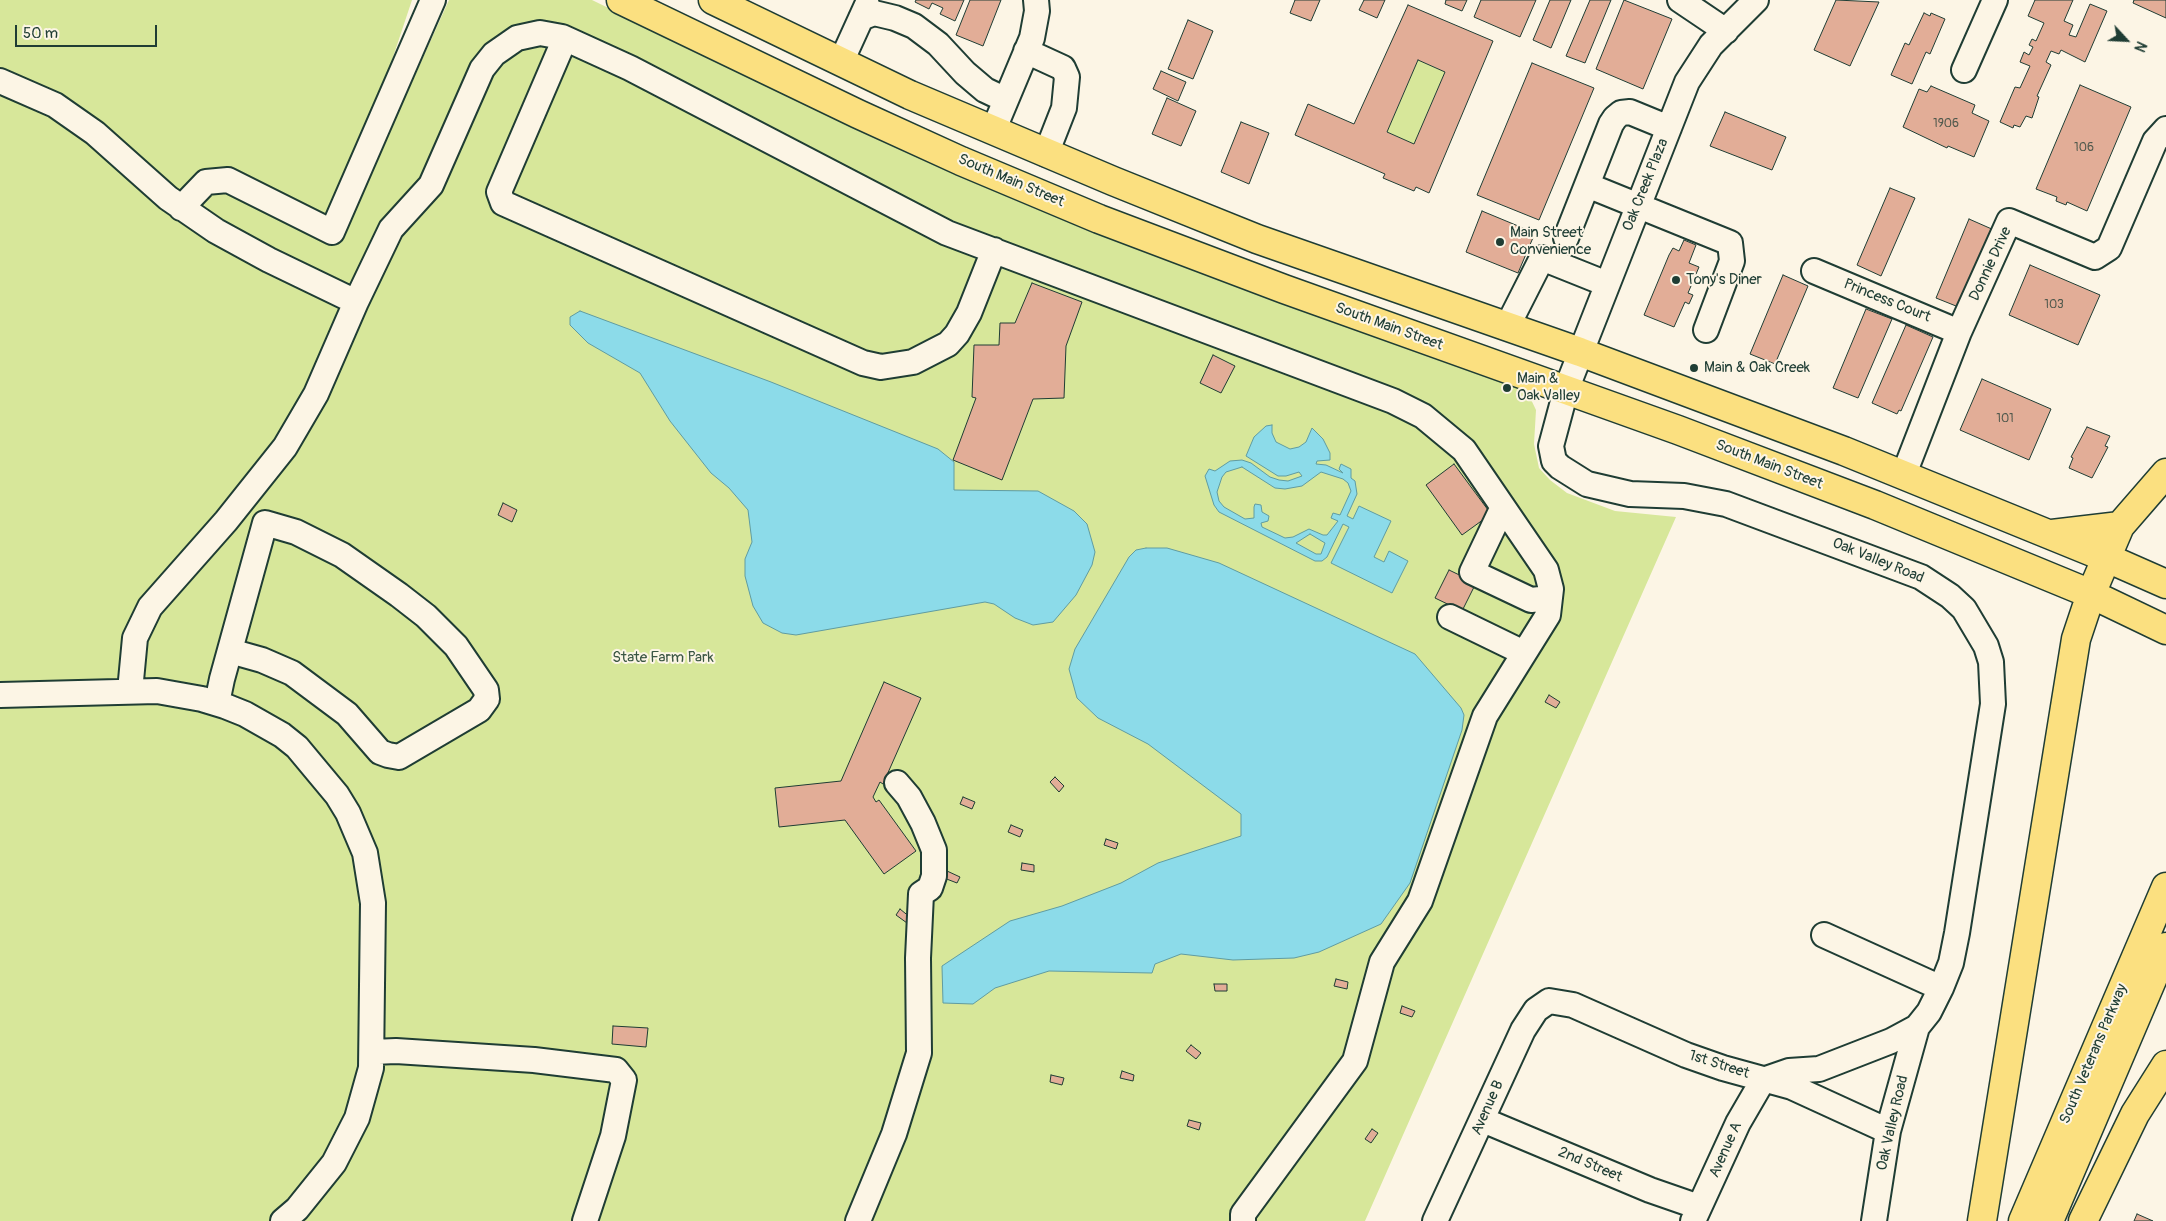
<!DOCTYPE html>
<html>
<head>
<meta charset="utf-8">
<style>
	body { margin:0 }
	#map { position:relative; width:2166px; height:1221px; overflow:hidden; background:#fcf5e5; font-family:Pangolin,sans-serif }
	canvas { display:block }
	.north { position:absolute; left:2101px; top:15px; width:50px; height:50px; -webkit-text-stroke:4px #fcf5e5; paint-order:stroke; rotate:115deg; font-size:14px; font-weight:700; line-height:20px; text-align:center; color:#1f3d34 }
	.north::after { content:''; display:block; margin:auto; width:18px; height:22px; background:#1f3d34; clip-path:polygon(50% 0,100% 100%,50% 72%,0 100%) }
	.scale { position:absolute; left:15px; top:25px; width:142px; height:22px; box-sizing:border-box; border:2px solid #1f3d34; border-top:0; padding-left:6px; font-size:15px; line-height:18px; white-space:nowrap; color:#1f3d34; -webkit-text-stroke:4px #fcf5e5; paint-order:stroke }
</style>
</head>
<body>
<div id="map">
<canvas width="2166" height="1221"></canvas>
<div class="north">N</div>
<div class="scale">50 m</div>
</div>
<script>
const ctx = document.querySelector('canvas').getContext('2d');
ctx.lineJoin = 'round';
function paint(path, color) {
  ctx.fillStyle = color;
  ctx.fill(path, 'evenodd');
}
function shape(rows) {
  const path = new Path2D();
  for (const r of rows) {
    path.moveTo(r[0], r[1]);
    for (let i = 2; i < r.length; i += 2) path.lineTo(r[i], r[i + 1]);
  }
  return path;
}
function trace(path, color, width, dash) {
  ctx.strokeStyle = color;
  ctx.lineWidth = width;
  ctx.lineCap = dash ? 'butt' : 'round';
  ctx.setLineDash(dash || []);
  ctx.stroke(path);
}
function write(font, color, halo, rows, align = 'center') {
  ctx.font = font + ' Pangolin,sans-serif';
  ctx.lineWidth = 4;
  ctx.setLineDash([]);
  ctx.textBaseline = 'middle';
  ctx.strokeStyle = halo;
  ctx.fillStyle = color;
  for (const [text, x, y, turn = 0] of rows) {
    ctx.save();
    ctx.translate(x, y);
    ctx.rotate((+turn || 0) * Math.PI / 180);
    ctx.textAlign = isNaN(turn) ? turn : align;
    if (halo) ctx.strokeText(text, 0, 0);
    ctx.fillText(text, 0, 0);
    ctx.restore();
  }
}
paint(shape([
	[0,0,412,0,383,87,346,168,369,177,449,0,592,0,851,126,1024,204,1187,267,1526,389,1536,410,1534,444,1539,468,1550,480,1567,493,1615,511,1676,517,1365,1221,0,1221],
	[1418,60,1445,72,1414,144,1387,132]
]), '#d7e79a');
const water = shape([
	[580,311,771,382,938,449,954,462,954,490,1038,491,1074,511,1087,524,1095,552,1092,565,1076,595,1053,622,1033,625,1015,618,994,604,985,602,796,635,782,633,763,623,753,606,745,576,745,559,752,542,748,510,729,488,711,473,670,421,640,373,588,343,570,325,570,317,580,311],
	[1272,425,1272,433,1276,442,1290,449,1299,447,1306,442,1312,428,1323,439,1330,453,1330,460,1317,461,1316,464,1326,465,1343,473,1339,469,1341,464,1351,469,1351,478,1355,481,1357,494,1347,516,1353,519,1359,506,1391,521,1374,557,1384,562,1389,551,1408,561,1392,593,1331,563,1349,527,1343,524,1327,557,1322,561,1315,561,1219,512,1214,505,1205,476,1209,469,1215,471,1230,461,1242,460,1251,463,1270,477,1279,480,1288,481,1302,476,1299,472,1286,476,1278,476,1246,456,1254,437,1266,426,1272,425],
	[1242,467,1275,488,1285,489,1302,486,1321,472,1343,479,1348,483,1351,491,1340,515,1333,513,1331,518,1338,521,1327,535,1323,535,1309,529,1293,537,1285,538,1262,527,1261,523,1268,521,1269,516,1262,512,1261,505,1255,504,1254,507,1254,518,1245,519,1224,507,1219,501,1217,492,1222,477,1226,472,1242,467],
	[1310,534,1325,543,1321,554,1316,554,1296,543,1310,534],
	[1146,548,1167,548,1219,563,1415,654,1461,708,1464,715,1462,730,1410,883,1381,924,1319,952,1294,958,1233,960,1181,954,1155,964,1152,973,1049,971,995,988,973,1004,943,1003,942,966,1010,921,1062,906,1121,883,1158,863,1241,836,1241,814,1148,744,1098,718,1077,698,1069,669,1075,649,1129,557,1136,550,1146,548]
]);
paint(water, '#8cdbe9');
trace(water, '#609ca1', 1);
const building = shape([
	[916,0,964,0,955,21,940,14,943,8,932,3,929,9,915,2,916,0],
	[970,0,1001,0,983,46,956,35,970,0],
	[1295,0,1320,0,1311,21,1290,13,1295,0],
	[1364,0,1385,0,1377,18,1359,10,1364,0],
	[1446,0,1467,0,1462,11,1445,4,1446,0],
	[1481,0,1536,0,1520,37,1474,17,1481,0],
	[1550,0,1571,0,1551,48,1533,40,1550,0],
	[1590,0,1611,0,1585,63,1566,56,1590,0],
	[1624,0,1672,19,1643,89,1596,69,1624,0],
	[1836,0,1879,2,1850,66,1814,50,1836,0],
	[2035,0,2073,0,2064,21,2073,25,2069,35,2076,37,2090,4,2107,11,2085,62,2061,50,2059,54,2051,51,2046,62,2051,65,2037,96,2039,97,2032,118,2026,116,2020,127,2014,125,2013,128,2000,122,2015,87,2020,88,2030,66,2020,62,2024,52,2029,55,2033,47,2029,45,2032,39,2036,41,2044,23,2028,16,2035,0],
	[2134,0,2166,0,2166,18,2133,3,2134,0],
	[1408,5,1493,41,1429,193,1416,187,1414,191,1383,178,1385,174,1295,135,1308,104,1354,124,1408,5],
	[1418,60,1445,72,1414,144,1387,132,1418,60],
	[1924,13,1930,16,1931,13,1945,19,1930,54,1926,52,1912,84,1891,75,1905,43,1909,45,1924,13],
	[1188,20,1213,31,1193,79,1168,69,1188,20],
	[1532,63,1594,88,1539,220,1477,195,1532,63],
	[1161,71,1186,82,1178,101,1153,89,1161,71],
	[2080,85,2131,107,2087,211,2067,202,2066,205,2056,201,2057,197,2036,189,2080,85],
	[1931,86,1975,105,1972,113,1989,121,1974,157,1948,146,1947,148,1903,127,1919,89,1927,92,1931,86],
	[1167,98,1196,111,1181,146,1152,134,1167,98],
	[1725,112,1786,137,1772,170,1710,146,1725,112],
	[1241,122,1269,133,1249,184,1221,172,1241,122],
	[1890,188,1915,198,1881,276,1857,265,1890,188],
	[1482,211,1535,233,1518,273,1466,252,1482,211],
	[1969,219,1994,230,1961,308,1936,298,1969,219],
	[1684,240,1696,245,1689,263,1699,267,1688,293,1693,295,1689,304,1685,302,1674,327,1644,315,1669,255,1673,248,1679,251,1684,240],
	[2030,265,2100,295,2078,345,2009,315,2030,265],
	[1783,275,1808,286,1775,364,1750,354,1783,275],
	[1032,283,1082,302,1066,346,1064,398,1033,399,1002,480,953,460,976,398,972,397,974,345,999,345,1000,323,1015,323,1032,283],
	[1866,309,1892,319,1858,398,1833,388,1866,309],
	[1906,325,1933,337,1901,411,1899,410,1897,414,1872,403,1906,325],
	[1213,355,1235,366,1221,393,1200,383,1213,355],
	[1982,379,2051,409,2029,460,1960,430,1982,379],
	[2087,427,2110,436,2105,446,2108,447,2092,478,2069,468,2073,458,2071,457,2087,427],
	[1454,464,1491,514,1462,535,1426,485,1454,464],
	[503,503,517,510,512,522,498,515,503,503],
	[1449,570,1476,583,1462,611,1435,598,1449,570],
	[884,682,921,698,883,784,880,782,873,797,876,802,879,800,916,851,884,874,845,820,779,827,775,788,841,781,884,682],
	[1549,695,1560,702,1556,708,1545,702,1549,695],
	[1055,777,1064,786,1059,792,1050,782,1055,777],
	[963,797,975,802,972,809,960,804,963,797],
	[1011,825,1023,830,1020,837,1008,832,1011,825],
	[1106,839,1118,843,1116,849,1104,845,1106,839],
	[1022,863,1034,865,1034,872,1021,870,1022,863],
	[947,871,960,877,957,883,944,878,947,871],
	[900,909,911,918,907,923,896,915,900,909],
	[1336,979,1348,982,1347,989,1334,986,1336,979],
	[1214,984,1227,984,1227,991,1215,991,1214,984],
	[1402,1006,1415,1011,1412,1017,1400,1013,1402,1006],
	[613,1026,648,1028,646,1047,612,1044,613,1026],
	[1191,1045,1201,1053,1196,1059,1186,1051,1191,1045],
	[1122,1071,1134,1075,1133,1081,1120,1078,1122,1071],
	[1051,1075,1064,1078,1062,1085,1050,1082,1051,1075],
	[1189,1120,1201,1123,1199,1130,1187,1126,1189,1120],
	[1372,1129,1378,1133,1371,1143,1365,1139,1372,1129],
	[2137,1214,2153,1221,2134,1221,2137,1214]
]);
paint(building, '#e2ad97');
trace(building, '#1f3d34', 1);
const minor = shape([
	[1680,0,1726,31],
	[1756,0,1711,45,1687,82,1566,390,1551,446,1554,461,1560,467,1587,484,1630,494,1684,496,1726,504,1921,577,1950,596,1964,609,1986,646,1991,662,1993,704,1957,933,1951,963,1941,988,1929,1012,1917,1027,1888,1131,1874,1221],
	[861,18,874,13,895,18,914,26,938,44,965,73,985,90,1006,100],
	[562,37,560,50,499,192,503,203,863,363,881,367,913,362,948,344,957,334,969,313,994,250],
	[1026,51,1063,68,1067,77,1064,108,1046,154],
	[841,62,867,5],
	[1964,70,1995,0],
	[0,81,55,105,95,133,168,198,216,231,269,260,356,302],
	[993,131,1032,38,1037,11,1036,0],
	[1587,185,1730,243,1732,261,1706,330],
	[181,208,206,182,228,180,332,232,433,0],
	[1566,238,1611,124,1615,118,1621,113,1630,112,1669,128],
	[1814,271,1959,332],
	[1507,327,1542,258,1607,284],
	[1904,474,1959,332,2009,221,2095,257,2109,248,2155,141,2166,129],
	[1502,509,1472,572,1531,600,1550,598],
	[1450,617,1524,653],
	[130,691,135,638,150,607,226,521,285,447,316,394,356,302,391,229,431,185,482,69,494,54,517,38,540,33,562,37,630,68,947,233,1393,401,1423,416,1464,450,1546,570,1551,589,1548,615,1485,716,1420,901,1382,962,1355,1061,1243,1214,1243,1221],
	[0,695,157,691,202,699,225,706,245,714,282,735,297,747,337,795,348,813,365,853,373,903,371,1068,357,1118,334,1163,297,1209,283,1221],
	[217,703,222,679,265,523,296,532,342,555,399,595,426,616,456,646,486,690,487,699,479,710,399,757,388,755,380,752,347,714,292,673,262,660,230,651],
	[1824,935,1941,988],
	[373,1052,396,1051,534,1060,616,1070,624,1080,613,1136,585,1221],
	[1483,1120,1650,1190,1699,1207],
	[858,1221,894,1134,919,1053,918,958,921,894,930,888,934,876,934,850,923,823,909,797,897,783],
	[1435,1221,1523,1030,1536,1010,1549,1001,1573,1005,1686,1055,1723,1068,1792,1087,1888,1131],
	[1693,1221,1738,1123,1763,1080,1789,1071,1819,1069,1891,1041,1917,1027]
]);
const highway = shape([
	[621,0,858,114,961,161,1099,219,1284,289,1678,430,1875,505,2091,594,2166,630],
	[713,0,910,95,1113,181,1257,239,1580,352,1844,451,2107,558,2166,584],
	[2052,534,2120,526],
	[1982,1221,2076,639,2091,594,2120,526,2166,473],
	[2023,1221,2166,887],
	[2049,1221,2166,947],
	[2083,1221,2135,1114,2166,1065]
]);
trace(minor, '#1f3d34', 28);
trace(highway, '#1f3d34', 31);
trace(minor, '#fcf5e5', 24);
trace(highway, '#fbe080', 28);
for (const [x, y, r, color] of [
	[1500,242,5,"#1f3d34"],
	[1676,280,5,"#1f3d34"],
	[1694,368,5,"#1f3d34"],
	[1507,388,5,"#1f3d34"]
]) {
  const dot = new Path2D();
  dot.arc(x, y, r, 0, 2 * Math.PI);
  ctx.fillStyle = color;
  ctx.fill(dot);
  trace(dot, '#fcf5e5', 2);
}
write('12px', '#50594d', null, [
	["1906",1946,124],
	["106",2084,148],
	["103",2054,305],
	["101",2005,419]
]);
write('15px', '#1f3d34', '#fcf5e5', [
	["South Main Street",1011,181,23],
	["Oak Creek Plaza",1646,185,-68],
	["Donnie Drive",1991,264,-65],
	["Princess Court",1887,301,22],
	["South Main Street",1389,327,20],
	["South Main Street",1769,465,21],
	["Oak Valley Road",1878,561,22],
	["South Veterans Parkway",2094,1054,-67],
	["1st Street",1719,1065,18],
	["Avenue B",1488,1108,-66],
	["Oak Valley Road",1893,1123,-77],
	["Avenue A",1726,1150,-66],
	["2nd Street",1590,1165,23]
]);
write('15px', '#1f3d34', '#fcf5e5', [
	["Main Street",1510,233],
	["Convenience",1510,250],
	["Tony's Diner",1686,280],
	["Main & Oak Creek",1704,368],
	["Main &",1517,379],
	["Oak Valley",1517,396]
], 'left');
write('15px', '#3b5643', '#fcf5e5', [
	["State Farm Park",663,658]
]);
</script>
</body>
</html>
